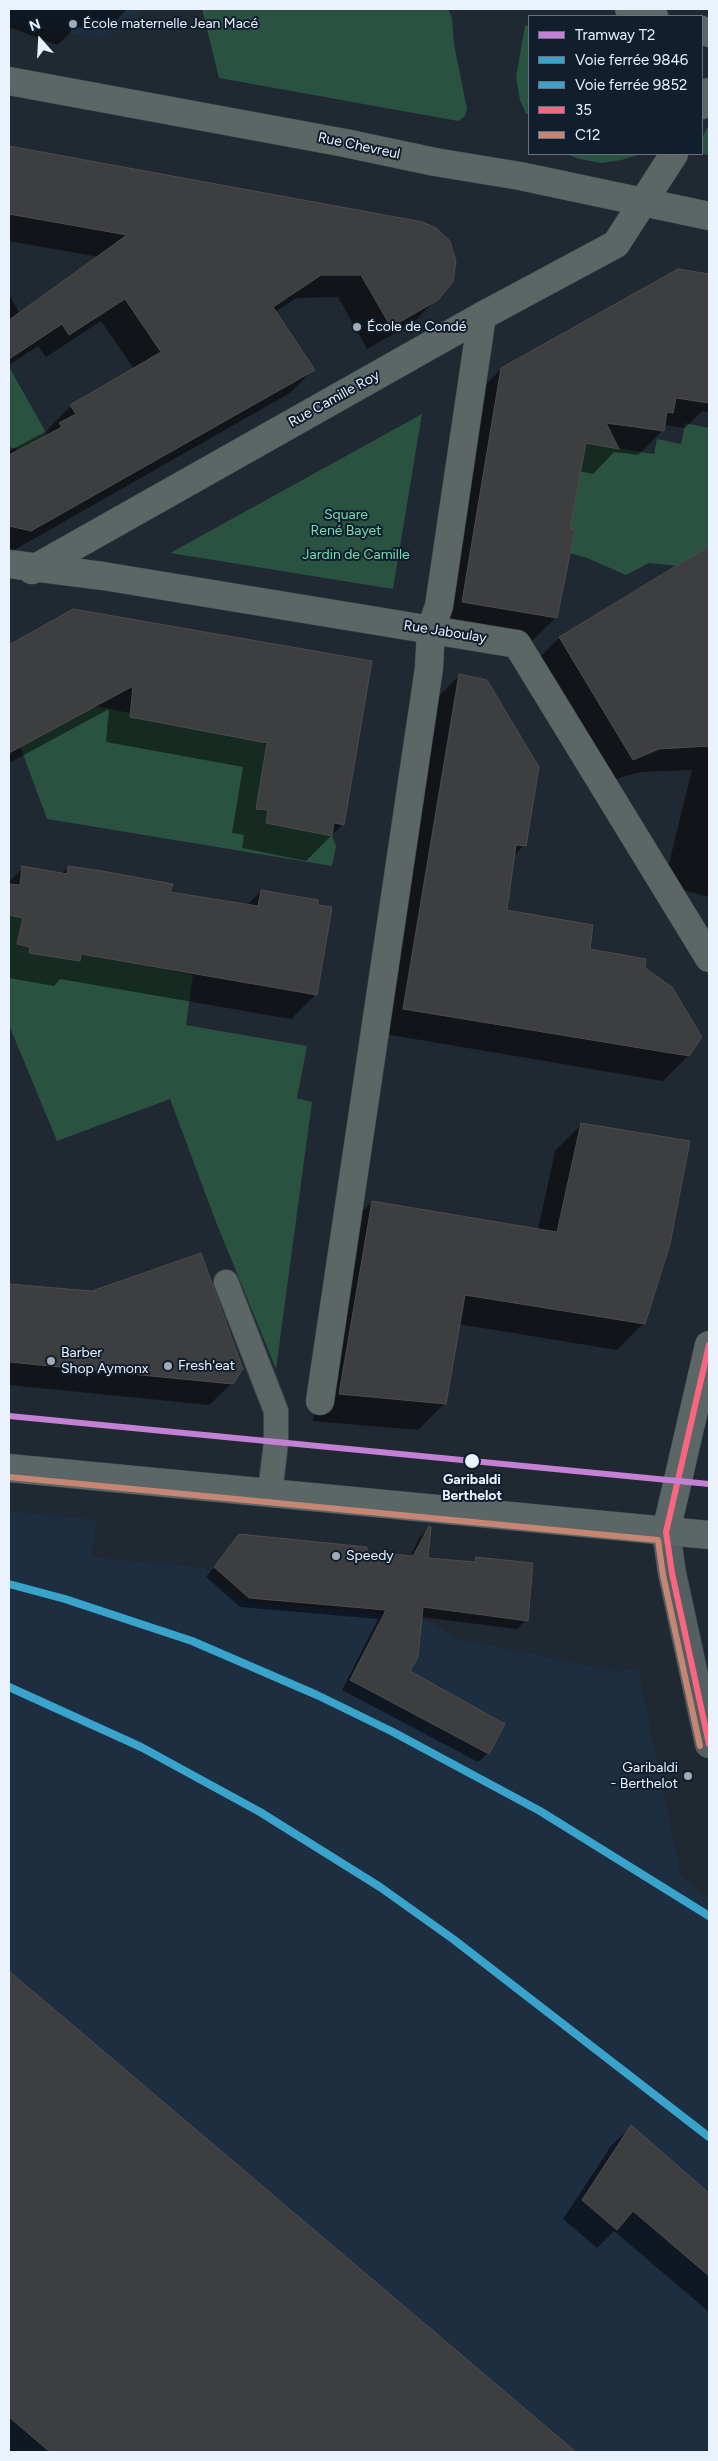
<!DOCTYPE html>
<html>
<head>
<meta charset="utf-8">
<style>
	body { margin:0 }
	#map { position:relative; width:718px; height:2461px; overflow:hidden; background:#202831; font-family:Figtree,sans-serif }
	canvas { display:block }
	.frame { position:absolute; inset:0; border:10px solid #e9f2fd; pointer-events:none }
	.legend { position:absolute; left:528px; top:15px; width:175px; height:140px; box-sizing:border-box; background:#101e2e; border:1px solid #677381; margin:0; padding:6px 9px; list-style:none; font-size:15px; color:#e9f2fd }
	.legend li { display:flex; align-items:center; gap:10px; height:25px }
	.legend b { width:25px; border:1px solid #677381 }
	.north { position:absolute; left:15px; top:15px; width:50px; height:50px; -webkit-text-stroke:4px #101e2e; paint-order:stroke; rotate:341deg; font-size:14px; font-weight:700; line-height:20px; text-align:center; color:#e9f2fd }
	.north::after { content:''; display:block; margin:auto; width:18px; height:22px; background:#e9f2fd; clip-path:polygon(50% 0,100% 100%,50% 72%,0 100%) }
</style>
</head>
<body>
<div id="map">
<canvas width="718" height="2461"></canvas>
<div class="frame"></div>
<ul class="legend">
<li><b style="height:6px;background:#c480d5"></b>Tramway T2</li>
<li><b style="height:6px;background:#3aa3cb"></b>Voie ferrée 9846</li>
<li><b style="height:6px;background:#3aa3cb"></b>Voie ferrée 9852</li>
<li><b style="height:6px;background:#fa6682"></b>35</li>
<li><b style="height:6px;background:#c78674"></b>C12</li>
</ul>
<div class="north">N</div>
</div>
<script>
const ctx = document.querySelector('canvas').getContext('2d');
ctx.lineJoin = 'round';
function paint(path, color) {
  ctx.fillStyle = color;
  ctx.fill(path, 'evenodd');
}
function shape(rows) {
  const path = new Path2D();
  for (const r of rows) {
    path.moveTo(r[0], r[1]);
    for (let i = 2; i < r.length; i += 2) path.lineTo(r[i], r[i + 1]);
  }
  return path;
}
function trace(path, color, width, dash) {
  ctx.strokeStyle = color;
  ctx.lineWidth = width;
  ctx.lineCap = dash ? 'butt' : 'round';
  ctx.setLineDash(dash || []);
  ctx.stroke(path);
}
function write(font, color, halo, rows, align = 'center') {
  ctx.font = font + ' Figtree,sans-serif';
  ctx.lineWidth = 4;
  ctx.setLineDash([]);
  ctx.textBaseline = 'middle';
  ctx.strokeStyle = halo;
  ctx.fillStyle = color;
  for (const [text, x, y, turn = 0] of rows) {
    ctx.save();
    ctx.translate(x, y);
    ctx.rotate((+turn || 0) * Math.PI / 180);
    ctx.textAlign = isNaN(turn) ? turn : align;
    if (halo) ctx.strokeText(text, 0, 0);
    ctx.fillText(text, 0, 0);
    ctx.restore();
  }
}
paint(shape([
	[9,9,141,9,137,18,122,31,100,38,9,23],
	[9,1511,96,1520,92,1557,204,1568,241,1600,422,1618,459,1639,618,1672,638,1668,681,1877,691,1883,692,1888,709,1899,709,2452,9,2452]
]), '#1d2e41');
paint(shape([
	[202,9,448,9,452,18,454,44,467,109,465,116,458,121,219,78],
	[525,25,529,26,529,114,526,114,520,100,516,77],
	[709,124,709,155,702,154,702,138],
	[566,154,642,154,621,160,602,163,579,159],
	[9,367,47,434,20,450,9,447],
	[422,414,393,589,170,553],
	[685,423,709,428,709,546,677,566,649,563,626,575,587,558,570,553,570,529,586,443,654,454,657,439,681,444],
	[94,706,130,713,130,717,263,742,266,746,257,809,268,810,266,823,332,836,336,846,332,866,47,819,20,746],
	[9,915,23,918,18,944,57,957,80,961,81,954,193,975,186,1025,307,1046,297,1098,312,1102,276,1369,216,1222,170,1099,57,1141,9,1025]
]), '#295241');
paint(shape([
	[9,9,127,9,111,26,93,30,73,26,70,33,57,45,9,27],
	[9,147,422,223,449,241,454,251,455,272,449,286,413,323,367,349,338,297,296,298,275,312,314,369,290,393,9,553,9,451,49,430,48,429,71,406,134,369,101,321,46,357,38,346,9,365,9,294,20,314,99,257,9,241],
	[678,270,709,276,709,412,702,411,685,428,664,425,663,430,638,455,614,452,593,474,579,471,568,530,556,617,531,642,438,627,476,394,501,369],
	[709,548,709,897,672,887,665,880,692,770,641,772,622,777,607,784,534,663,559,638],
	[73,610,370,662,342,825,306,861,242,848,244,835,232,833,243,767,106,742,109,709,9,763,9,647],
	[460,675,524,845,513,857,505,911,588,951,643,968,688,1056,663,1081,379,1033,435,700],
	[69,867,169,893,247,905,261,891,316,994,291,1019,60,979,54,986,9,978,9,882,23,868,61,874],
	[582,1124,644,1323,617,1350,458,1324,444,1404,418,1430,313,1421,345,1229,372,1202,538,1230,555,1151],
	[9,1285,92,1292,232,1383,209,1405,9,1385],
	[429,1528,426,1559,472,1563,476,1559,526,1620,517,1629,421,1617,409,1671,504,1724,488,1753,478,1762,342,1690,378,1619,240,1607,206,1577,240,1536,410,1557,420,1537],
	[9,1972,574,2452,9,2452],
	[631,2127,709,2195,709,2312,614,2231,597,2248,563,2219,611,2146]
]), '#0007');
const building = shape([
	[9,146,423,222,436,228,450,241,456,261,453,282,438,300,391,327,361,275,321,275,273,307,315,370,31,531,9,526,9,455,62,427,59,423,76,414,70,405,161,352,125,299,69,335,62,324,9,359,9,320,127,235,9,214,9,146],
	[678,269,709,274,709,403,676,398,673,413,667,412,664,431,606,423,619,449,586,443,570,529,575,530,557,618,462,602,501,368,678,269],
	[709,546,709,746,659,749,633,760,559,637,709,546],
	[73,609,372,661,344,825,334,823,332,836,266,823,268,810,256,809,267,743,130,717,133,686,9,753,9,645,73,609],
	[459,674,487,680,539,767,526,846,516,845,507,910,593,925,590,949,646,959,645,968,672,987,702,1037,689,1056,403,1009,459,674],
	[22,866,67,874,68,866,102,871,173,884,170,892,258,906,261,890,318,900,318,905,332,907,317,995,81,954,80,961,29,953,30,947,17,944,23,918,9,915,9,884,20,885,22,866],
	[581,1123,690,1141,670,1244,645,1324,465,1295,446,1404,339,1394,372,1201,557,1232,581,1123],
	[201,1253,243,1369,233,1384,9,1362,9,1284,92,1291,201,1253],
	[429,1526,431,1527,428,1558,475,1562,476,1557,533,1563,528,1621,423,1607,418,1657,410,1671,505,1724,489,1754,350,1680,386,1610,249,1598,214,1567,239,1534,367,1547,367,1552,413,1556,429,1526],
	[9,1971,576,2452,50,2452,9,2417,9,1971],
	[631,2125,709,2193,709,2276,633,2211,617,2230,582,2200,631,2125]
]);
paint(building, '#3d3e3f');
trace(building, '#4d4b4d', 1);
const lane = shape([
	[226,1282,276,1411,276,1442,270,1493]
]);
const street = shape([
	[9,81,345,143,435,162,520,176,709,216],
	[702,105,709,92],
	[9,564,103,576,517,644,709,958],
	[32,570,482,316,616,244,674,154],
	[320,1401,429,668,431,629,439,606,482,316]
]);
const secondary = shape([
	[666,1532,672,1573,709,1744]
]);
const primary = shape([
	[629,9,654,16],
	[702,30,709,33],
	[9,1468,709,1535],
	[666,1532,709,1345]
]);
trace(lane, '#3e444c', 26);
trace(street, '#3e444c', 29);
trace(secondary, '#3e444c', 29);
trace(primary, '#3e444c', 29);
trace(lane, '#5c6664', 24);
trace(street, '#5c6664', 28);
trace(secondary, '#535f60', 28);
trace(primary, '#5b6767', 28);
trace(shape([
	[709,1345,666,1532,672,1573,709,1744]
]), '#fa6682', 6);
trace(shape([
	[9,1477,658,1540,663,1575,700,1746]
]), '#c78674', 6);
trace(shape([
	[9,1687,141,1747,260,1812,380,1887,453,1939,709,2137]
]), '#3aa3cb', 8);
trace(shape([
	[9,1584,65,1599,192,1641,317,1695,393,1732,540,1811,709,1916]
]), '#3aa3cb', 8);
trace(shape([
	[9,1416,709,1484]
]), '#c480d5', 6);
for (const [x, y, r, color] of [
	[73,24,5,"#a3abb6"],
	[357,327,5,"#a3abb6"],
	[51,1361,5,"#a3abb6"],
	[168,1366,5,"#a3abb6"],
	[472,1461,8,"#e9f2fd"],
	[336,1556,5,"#a3abb6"],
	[688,1776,5,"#a3abb6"]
]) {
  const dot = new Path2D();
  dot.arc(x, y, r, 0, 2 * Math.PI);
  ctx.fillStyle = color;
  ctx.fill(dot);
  trace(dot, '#101e2e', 2);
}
write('14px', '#e9f2fd', '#101e2e', [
	["École maternelle Jean Macé",83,24],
	["École de Condé",367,327],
	["Barber",61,1353],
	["Shop Aymonx",61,1369],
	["Fresh'eat",178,1366],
	["Speedy",346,1556],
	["Garibaldi",678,1768,"right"],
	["- Berthelot",678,1784,"right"]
], 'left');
write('14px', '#e9f2fd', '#101e2e', [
	["Rue Chevreul",359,146,12],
	["Rue Camille Roy",334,399,-29],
	["Rue Jaboulay",445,632,9]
]);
write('14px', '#76deaf', '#101e2e', [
	["Square",346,515],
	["René Bayet",346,531],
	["Jardin de Camille",356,555]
]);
write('bold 14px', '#e9f2fd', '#101e2e', [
	["Garibaldi",472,1480],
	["Berthelot",472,1496]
]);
</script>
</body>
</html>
